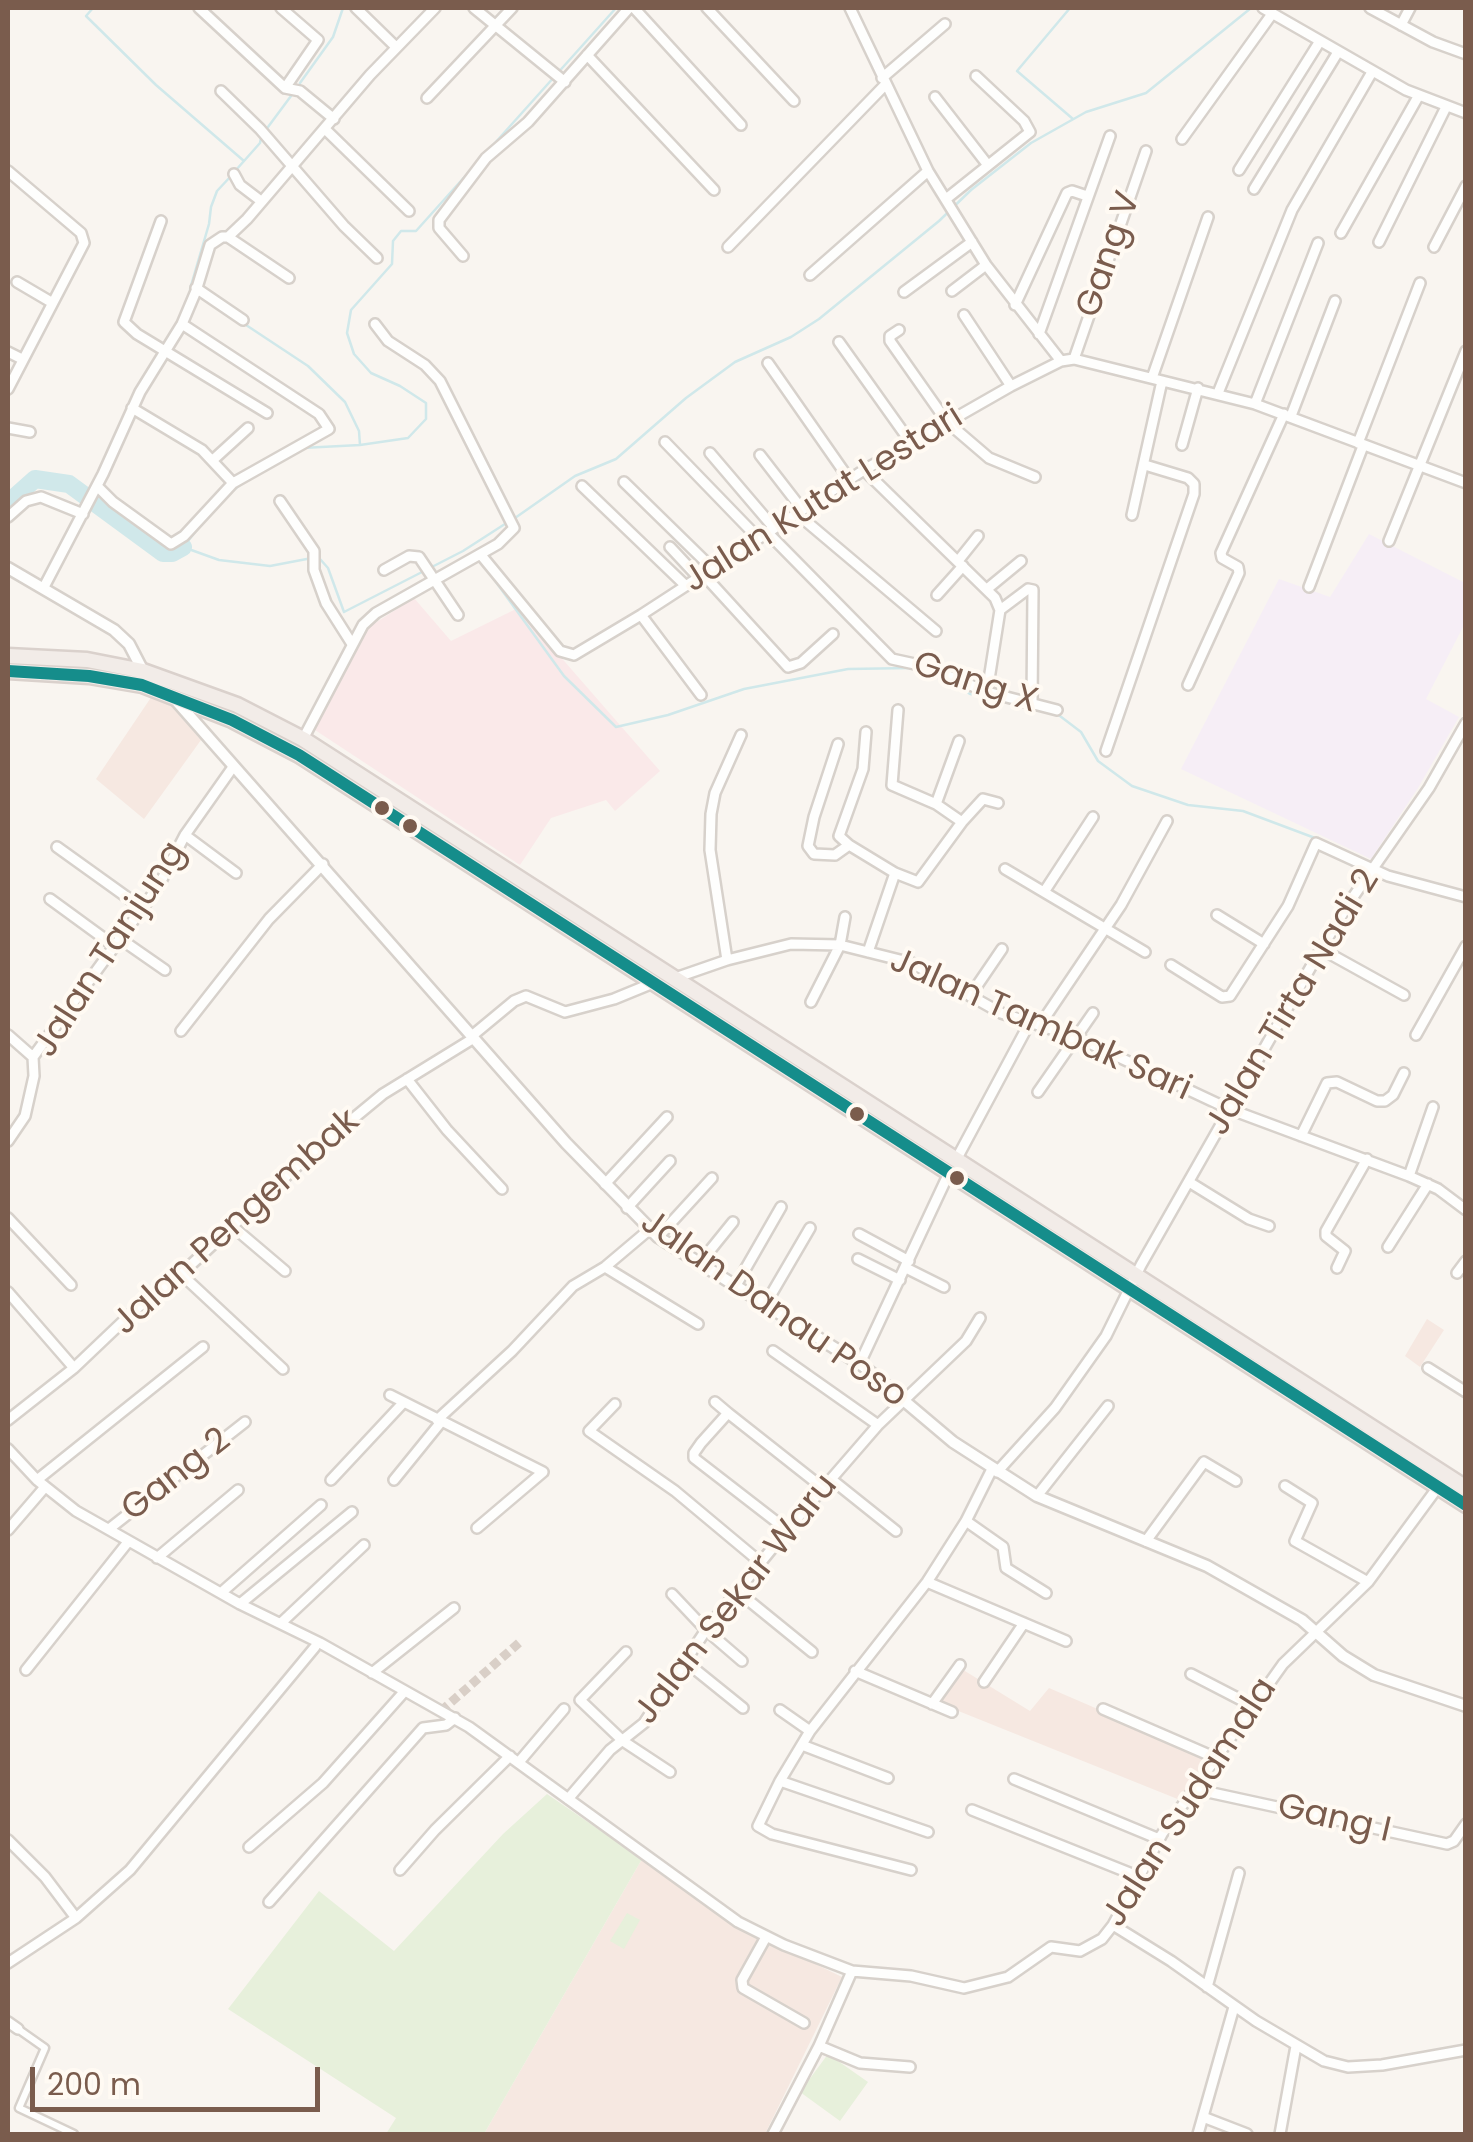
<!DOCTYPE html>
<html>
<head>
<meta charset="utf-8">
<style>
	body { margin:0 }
	#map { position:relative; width:1473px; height:2142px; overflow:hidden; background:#f9f5f0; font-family:Poppins,sans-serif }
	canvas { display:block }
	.frame { position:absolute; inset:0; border:10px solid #7a5c4d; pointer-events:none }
	.scale { position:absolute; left:30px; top:2067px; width:290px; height:45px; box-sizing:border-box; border:5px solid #7a5c4d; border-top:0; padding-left:12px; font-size:30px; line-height:35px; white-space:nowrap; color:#7a5c4d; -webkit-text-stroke:8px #fffaf3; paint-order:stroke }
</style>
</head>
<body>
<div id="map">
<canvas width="1473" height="2142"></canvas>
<div class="frame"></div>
<div class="scale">200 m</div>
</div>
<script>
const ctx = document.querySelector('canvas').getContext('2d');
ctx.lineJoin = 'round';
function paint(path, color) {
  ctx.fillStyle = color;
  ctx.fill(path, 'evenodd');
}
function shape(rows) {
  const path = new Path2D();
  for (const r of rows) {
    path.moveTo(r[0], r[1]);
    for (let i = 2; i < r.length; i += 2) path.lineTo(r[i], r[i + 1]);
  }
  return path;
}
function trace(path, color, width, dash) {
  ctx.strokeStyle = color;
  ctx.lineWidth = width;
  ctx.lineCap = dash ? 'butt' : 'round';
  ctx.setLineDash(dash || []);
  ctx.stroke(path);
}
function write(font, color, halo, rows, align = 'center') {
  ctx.font = font + ' Poppins,sans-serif';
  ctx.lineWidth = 8;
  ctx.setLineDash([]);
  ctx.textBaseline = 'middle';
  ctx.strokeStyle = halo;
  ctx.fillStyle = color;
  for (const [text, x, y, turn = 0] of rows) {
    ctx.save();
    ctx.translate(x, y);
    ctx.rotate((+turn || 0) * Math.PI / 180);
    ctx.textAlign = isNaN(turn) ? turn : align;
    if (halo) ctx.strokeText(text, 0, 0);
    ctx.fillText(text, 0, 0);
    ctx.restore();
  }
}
paint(shape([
	[152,696,172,707,201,740,144,819,96,779],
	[1427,1319,1444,1330,1420,1367,1405,1356],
	[960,1668,1030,1711,1049,1688,1211,1758,1180,1800,936,1702],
	[642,1859,732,1923,842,1977,765,2134,484,2134]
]), '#f6e8e1');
paint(shape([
	[1369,534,1465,583,1465,623,1426,699,1459,717,1418,788,1371,859,1181,769,1279,579,1330,597]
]), '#f6eef6');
paint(shape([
	[414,598,451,641,518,608,660,771,615,811,606,800,551,818,520,865,315,730,369,627]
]), '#fae9e9');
paint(shape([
	[8,662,60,663,122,672,194,693,295,743,544,902,293,746,89,670,8,666],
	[547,1794,642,1859,484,2134,386,2134,396,2118,228,2009,319,1891,394,1951,503,1834],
	[627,1913,640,1920,624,1949,610,1941],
	[828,2054,868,2082,840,2121,800,2092]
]), '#e7f0db');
trace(shape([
	[93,8,86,16,156,85,244,161],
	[1070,8,1017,71,1073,119],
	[300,83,333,37,343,8],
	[265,131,291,96],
	[236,170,260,143,261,138],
	[190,289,209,224,211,207,217,191,231,176],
	[243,323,308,366,345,402,359,431,360,445],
	[302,448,360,445,408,438,426,419,426,403,400,386,371,373,354,354,347,333,351,310,392,264,393,241,401,231,416,231,616,8],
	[231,492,244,482],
	[515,518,575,476,616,459,686,398,735,362,791,337,819,319,939,221,971,190,1031,143,1086,112,1146,93,1251,8],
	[205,520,183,547,219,560,270,566,312,558],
	[320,559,328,568,344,612,463,551,508,522],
	[488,571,564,676,616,727,668,715,744,689,848,669,912,668],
	[943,678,970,694,986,696],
	[1056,713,1081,732,1098,761,1132,786,1188,805,1243,811,1315,838],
	[1327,843,1337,848]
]), '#d0e8ea', 2.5);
trace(shape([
	[8,503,35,479,69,484,163,553,172,553,183,547]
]), '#d0e8ea', 18);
trace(shape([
	[441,1711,520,1642]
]), '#d9cfc7', 9, [9, 4.5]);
const pedestrian = shape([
	[18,2029,45,2048,19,2108,74,2134]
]);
const minor = shape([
	[199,8,285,88],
	[281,8,318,40,285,88,300,91,334,119],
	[356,8,396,47],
	[474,8,565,82],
	[634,8,741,125],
	[707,8,794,101],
	[850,8,928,171,986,265,1061,361],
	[1263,8,1406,90,1466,113],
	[1370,8,1433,42,1466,54],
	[1401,25,1410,8],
	[587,55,714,190],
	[882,78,945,24],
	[221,91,260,129,344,226,377,258],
	[935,97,987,164],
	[427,98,512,8],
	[326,130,409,211],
	[1182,139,1272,14],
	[1239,170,1320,41],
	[8,171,81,233,84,243,8,389],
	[234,174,240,185,261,201],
	[1254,189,1338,52],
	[946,199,1030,132,1024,121,976,76],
	[161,221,124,322,137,334,267,413],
	[1341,233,1419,95],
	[228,237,289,278],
	[1379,242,1446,107],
	[728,247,885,85],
	[1434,247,1466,186],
	[463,256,439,228,439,220,486,158,528,122,629,8],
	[810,275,928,171],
	[17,282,51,302],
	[196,288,243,320],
	[952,291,986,265],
	[904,292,972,242],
	[1015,305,1067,193,1072,191,1087,196],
	[964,315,1011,386],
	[899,330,890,336,890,341,947,422,989,458,1035,477],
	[1039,334,1110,136],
	[839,342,911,443],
	[8,352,22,359],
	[1074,359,1146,151],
	[768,363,849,479],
	[1152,378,1208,217],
	[1218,393,1292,210,1372,72],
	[1255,404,1318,243],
	[132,408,202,450,233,483],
	[1291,416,1335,301],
	[8,428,30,432],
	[665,442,758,538],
	[1358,443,1420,283],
	[1182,445,1198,388],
	[710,453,774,528],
	[760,455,801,508],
	[214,459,248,428],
	[864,470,995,598,1000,610,987,692],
	[624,482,712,568],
	[97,486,113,502,171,544,184,536,233,483,329,429,319,414,182,324],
	[582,486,685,585],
	[280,501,314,551,314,570,326,603,352,644],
	[795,512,936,631],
	[1132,515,1162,381],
	[8,517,26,501,41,497,83,514],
	[767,532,892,659,924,666,987,692,1057,710],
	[1389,541,1466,351],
	[670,547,698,577],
	[481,555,560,651,574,655,641,615,864,470,1011,386,1061,361,1074,359,1255,404,1466,483],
	[958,561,978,536],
	[384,570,409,556,419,557,458,615],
	[703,574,788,667,801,663,833,634],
	[44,587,103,474,140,392,182,324,196,291,210,245,222,237,228,237,247,219,370,75,435,8],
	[1309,587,1363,446],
	[987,589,1021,561],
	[937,595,963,566],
	[1000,610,1028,589,1033,590,1032,704],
	[641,615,701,695],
	[1188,685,1239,573,1238,567,1222,558,1221,553,1284,414],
	[866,732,863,769,839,836,849,845,895,873,918,882,962,822,936,804,892,785,898,710],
	[303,739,363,625,376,613,498,544,514,528,440,381,425,365,388,341,375,324],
	[838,744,814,817,808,846,814,854,835,855,849,845],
	[1106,751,1194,494,1194,484,1188,478,1145,465],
	[936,804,959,741],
	[962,822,983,799,998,803],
	[185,835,236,873],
	[57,847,142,908],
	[1005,869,1145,952],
	[1044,892,1093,817],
	[50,899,113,945],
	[1217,915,1264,944],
	[119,938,165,970],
	[1321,949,1404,995],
	[868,952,895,873],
	[727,960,710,850,711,814,715,793,741,735],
	[1171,965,1222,997,1230,996,1288,906,1316,843,1388,876,1466,897],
	[675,978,727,960,791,944,840,945,912,963,1001,1013,1076,1037,1229,1109,1409,1176,1438,1189,1466,1210],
	[970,996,1002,949],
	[811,1002,840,945,845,917],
	[1040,1025,1121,905,1167,821],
	[181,1031,269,919,323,864],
	[8,1035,33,1057],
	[473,1035,514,1001,526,996,565,1012,614,999,653,983],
	[1416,1035,1466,946],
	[407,1079,447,1130,502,1189],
	[1038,1092,1093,1013],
	[1301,1136,1327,1083,1337,1082,1377,1101,1385,1101,1393,1095,1404,1073],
	[8,1141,25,1116,34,1076,33,1057,158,887,185,835,233,767],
	[956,1160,1030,1022],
	[1409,1176,1433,1107],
	[1189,1182,1249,1219,1269,1226],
	[605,1184,667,1117],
	[627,1208,670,1161],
	[8,1218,71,1285],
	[232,1226,285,1271],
	[859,1234,909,1261],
	[658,1237,712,1178],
	[1388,1247,1428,1184],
	[858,1259,900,1280],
	[699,1264,733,1222],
	[605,1267,698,1324],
	[906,1268,944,1287],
	[1337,1268,1345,1251,1326,1236,1326,1231,1367,1159],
	[1457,1273,1466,1261],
	[181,1274,283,1369],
	[735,1287,781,1207],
	[8,1292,74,1368],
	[765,1305,810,1228],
	[773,1351,878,1425],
	[860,1363,949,1173],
	[1428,1368,1466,1392],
	[390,1395,543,1472,477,1528],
	[715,1402,728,1413],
	[615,1404,589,1431,675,1491,760,1562],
	[8,1420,74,1368,136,1309,181,1274,308,1156,383,1094,474,1038],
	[437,1420,512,1351,573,1286,605,1267,650,1229],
	[8,1449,37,1480,76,1511,240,1604,320,1643,469,1727,738,1922,784,1945,852,1971,911,1976,964,1988,1008,1977,1051,1947,1080,1951,1102,1939,1113,1925,1162,1834,1283,1664,1368,1582,1438,1487],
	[997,1472,1055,1408,1106,1336,1141,1265,1321,949,1351,900,1429,788,1466,723],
	[831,1479,896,1531],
	[37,1480,203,1347],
	[331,1480,403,1403],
	[394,1480,441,1422],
	[1285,1486,1312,1503,1295,1541,1368,1582],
	[1037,1496,1108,1406],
	[966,1521,1003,1547,1006,1568,1046,1593],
	[109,1529,245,1422],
	[8,1530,45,1487],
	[787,1530,694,1458,694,1453,701,1443,728,1413,823,1488],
	[1146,1541,1204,1462,1236,1481],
	[157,1558,238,1490],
	[927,1582,1066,1641],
	[737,1591,812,1652],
	[222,1592,321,1505],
	[672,1594,706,1630,742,1661],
	[240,1604,352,1512],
	[281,1623,364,1545],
	[626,1652,580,1700,623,1741,670,1772],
	[686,1662,743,1708],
	[26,1670,128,1542],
	[855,1671,952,1712],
	[372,1673,454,1608],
	[1191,1674,1253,1706],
	[984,1682,1024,1623],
	[932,1704,960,1665],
	[1103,1709,1216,1758],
	[780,1710,810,1731],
	[802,1745,888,1778],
	[519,1762,564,1709],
	[1014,1779,1159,1839],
	[780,1781,928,1832],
	[1194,1789,1447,1844,1454,1841,1466,1824],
	[568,1799,610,1750,644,1723,706,1630,787,1530,878,1425,966,1341,980,1318],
	[972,1810,1137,1876],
	[8,1840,45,1877,76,1918],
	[249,1847,323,1783,404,1692],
	[400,1870,435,1830,510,1756],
	[911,1870,772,1834,758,1826,780,1781,810,1731,927,1582,966,1521,992,1469],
	[269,1902,423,1728,446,1725,455,1718],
	[1113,1925,1171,1961,1256,2021,1324,2061,1348,2067,1382,2065,1466,2050],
	[766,1937,742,1980,743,1988,804,2023],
	[8,1963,76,1918,130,1870,315,1647],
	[1207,1987,1239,1873],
	[8,2022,18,2029],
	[819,2046,860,2063,910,2067],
	[1203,2117,1247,2134],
	[773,2134,819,2046,852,1971],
	[1198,2134,1234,2007],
	[1280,2134,1296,2046]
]);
const tertiary = shape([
	[8,568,114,630,129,644,143,671],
	[172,696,566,1143,658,1237,863,1366,953,1442,1037,1496,1207,1566,1302,1620,1343,1656,1374,1675,1466,1706]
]);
const trunk = shape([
	[8,656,87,660,143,671,237,705,303,739,1466,1488],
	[8,671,89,676,142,685,232,720,299,755,1466,1505]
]);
trace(pedestrian, '#d7d1cb', 11);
trace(minor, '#d7d1cb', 14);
trace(tertiary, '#d7d1cb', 15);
trace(trunk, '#dad1cc', 19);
trace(pedestrian, '#fefefd', 6);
trace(minor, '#fefefd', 9);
trace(tertiary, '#fefefd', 10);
trace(trunk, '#f2ece8', 14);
trace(shape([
	[8,671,89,676,142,685,232,720,299,755,1466,1505]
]), '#158d8b', 12);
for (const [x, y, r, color] of [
	[382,808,9,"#7a5c4d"],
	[410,826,9,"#7a5c4d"],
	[857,1114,9,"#7a5c4d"],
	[957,1178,9,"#7a5c4d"]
]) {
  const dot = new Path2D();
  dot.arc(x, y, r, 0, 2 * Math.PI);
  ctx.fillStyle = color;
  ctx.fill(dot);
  trace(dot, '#fffaf3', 4);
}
write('35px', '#7a5c4d', '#fffaf3', [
	["Gang V",1110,255,-71],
	["Jalan Kutat Lestari",824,500,-32],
	["Gang X",975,684,18],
	["Jalan Tanjung",111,950,-57],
	["Jalan Tirta Nadi 2",1294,1003,-59],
	["Jalan Tambak Sari",1040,1026,24],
	["Jalan Pengembak",237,1223,-42],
	["Jalan Danau Poso",773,1310,35],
	["Gang 2",177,1476,-38],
	["Jalan Sekar Waru",737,1600,-52],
	["Jalan Sudamala",1191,1803,-57],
	["Gang I",1334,1820,13]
]);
</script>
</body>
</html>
